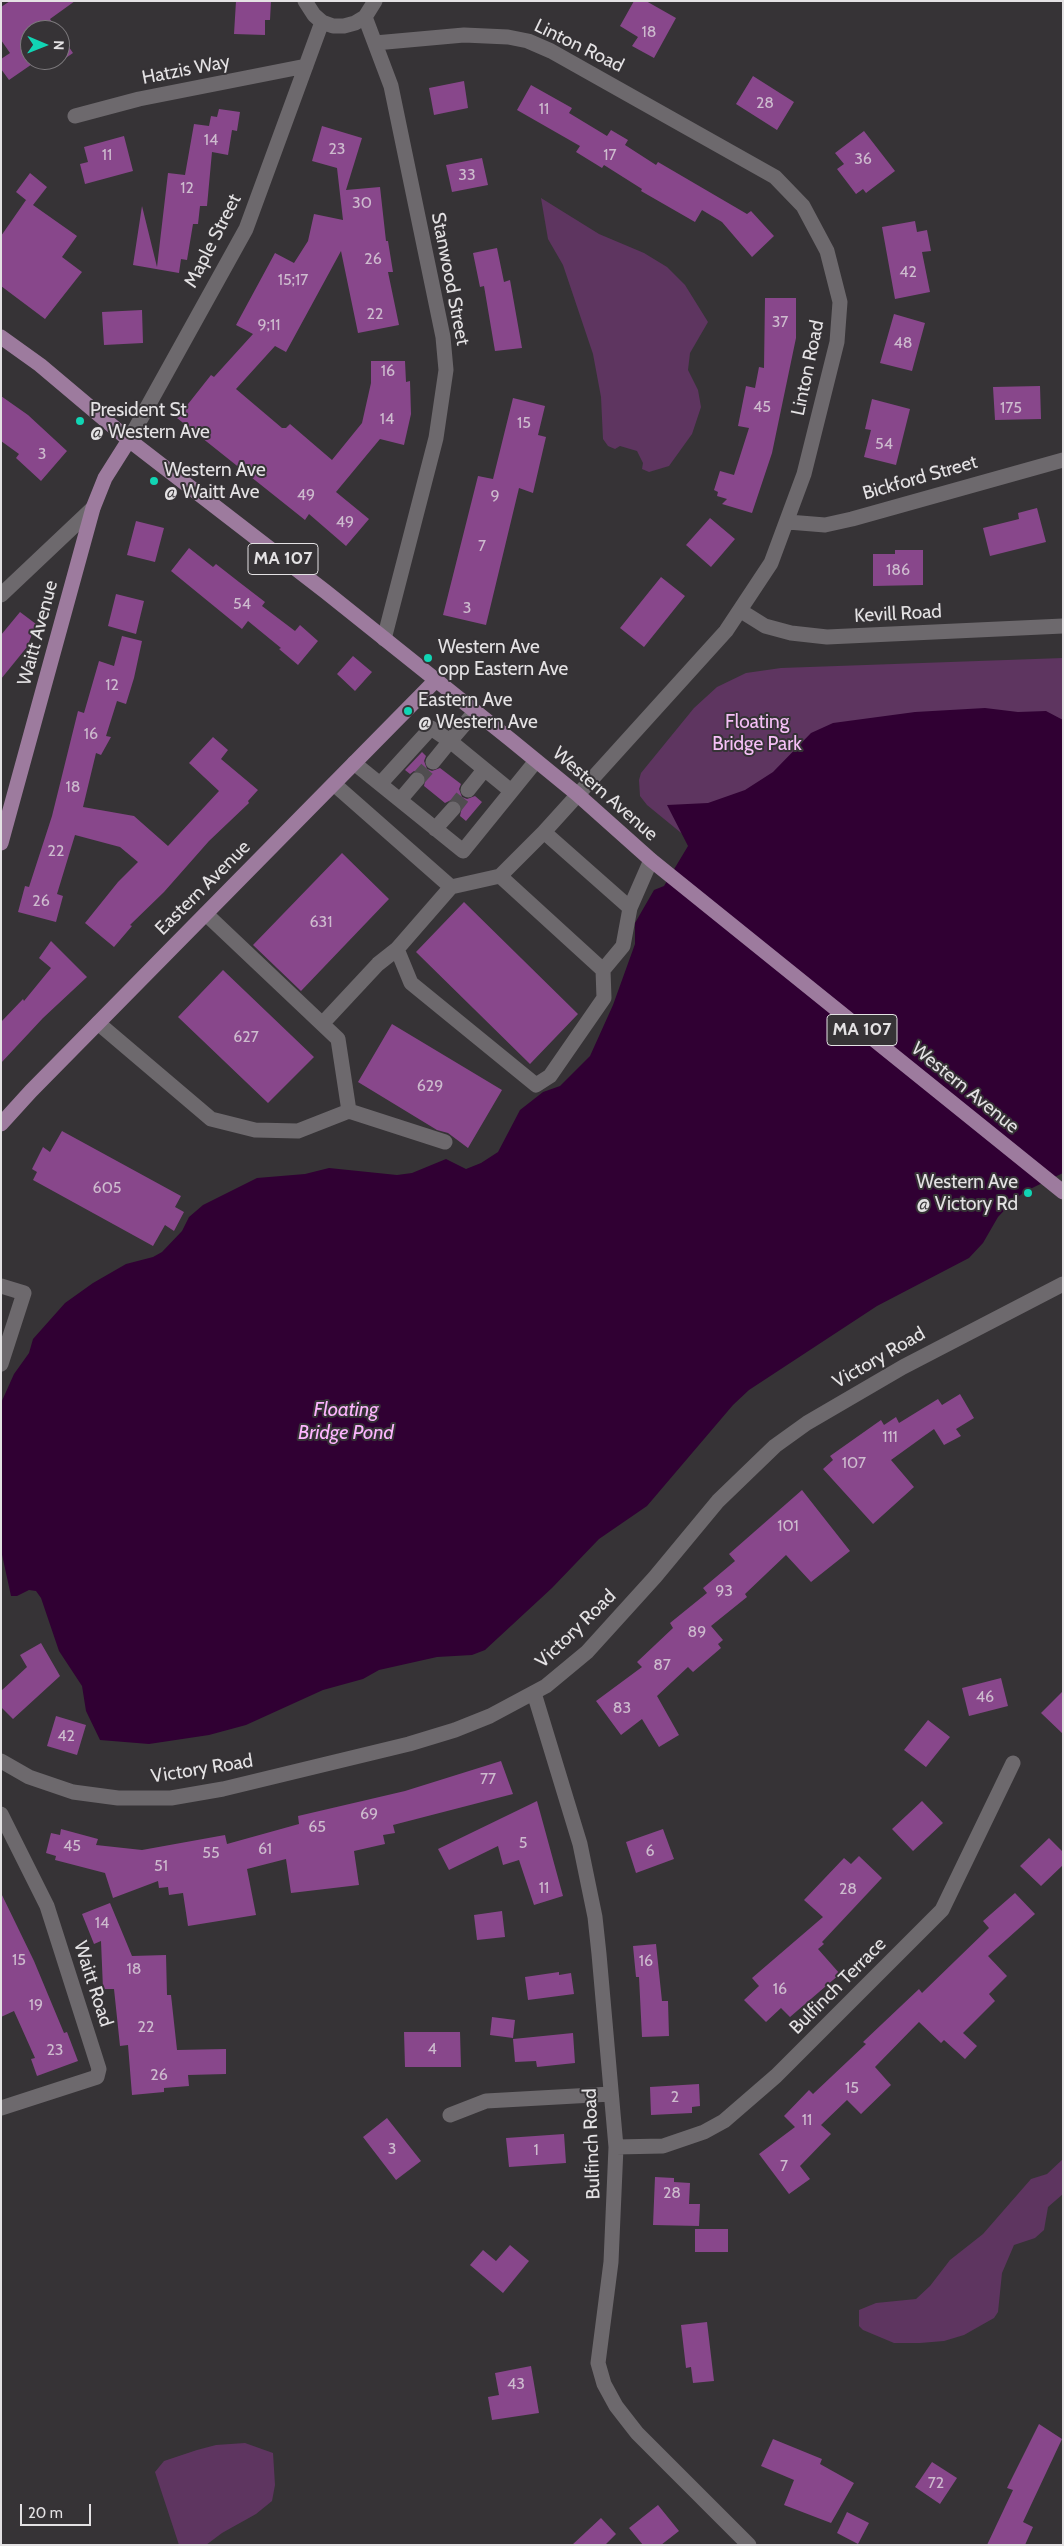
<!DOCTYPE html>
<html>
<head>
<meta charset="utf-8">
<style>
	body { margin:0 }
	#map { position:relative; width:1064px; height:2546px; overflow:hidden; background:#363336; font-family:Cabin,sans-serif }
	canvas { display:block }
	.frame { position:absolute; inset:0; border:2px solid #e4e2e4; pointer-events:none }
	.north { position:absolute; left:20px; top:20px; width:50px; height:50px; box-sizing:border-box; background:#363336; border:1px solid #7c797c; border-radius:50%; rotate:91deg; font-size:14px; font-weight:700; line-height:20px; text-align:center; color:#e4e2e4 }
	.north::after { content:''; display:block; margin:auto; width:18px; height:22px; background:#11d5b4; clip-path:polygon(50% 0,100% 100%,50% 72%,0 100%) }
	.scale { position:absolute; left:20px; top:2504px; width:71px; height:22px; box-sizing:border-box; border:2px solid #e4e2e4; border-top:0; padding-left:6px; font-size:15px; line-height:18px; white-space:nowrap; color:#e4e2e4; -webkit-text-stroke:4px #363336; paint-order:stroke }
</style>
</head>
<body>
<div id="map">
<canvas width="1064" height="2546"></canvas>
<div class="frame"></div>
<div class="north">N</div>
<div class="scale">20 m</div>
</div>
<script>
const ctx = document.querySelector('canvas').getContext('2d');
ctx.lineJoin = 'round';
function paint(path, color) {
  ctx.fillStyle = color;
  ctx.fill(path, 'evenodd');
}
function shape(rows) {
  const path = new Path2D();
  for (const r of rows) {
    path.moveTo(r[0], r[1]);
    for (let i = 2; i < r.length; i += 2) path.lineTo(r[i], r[i + 1]);
  }
  return path;
}
function trace(path, color, width, dash) {
  ctx.strokeStyle = color;
  ctx.lineWidth = width;
  ctx.lineCap = dash ? 'butt' : 'round';
  ctx.setLineDash(dash || []);
  ctx.stroke(path);
}
function write(font, color, halo, rows, align = 'center') {
  ctx.font = font + ' Cabin,sans-serif';
  ctx.lineWidth = 4;
  ctx.setLineDash([]);
  ctx.textBaseline = 'middle';
  ctx.strokeStyle = halo;
  ctx.fillStyle = color;
  for (const [text, x, y, turn = 0] of rows) {
    ctx.save();
    ctx.translate(x, y);
    ctx.rotate((+turn || 0) * Math.PI / 180);
    ctx.textAlign = isNaN(turn) ? turn : align;
    if (halo) ctx.strokeText(text, 0, 0);
    ctx.fillText(text, 0, 0);
    ctx.restore();
  }
}
paint(shape([
	[541,198,599,234,644,253,667,267,685,285,708,322,690,353,688,370,698,390,701,407,692,434,669,466,649,472,642,469,643,463,637,451,620,446,615,449,608,446,603,439,601,397,593,354,563,265,548,239],
	[1063,658,1063,720,1044,712,702,850,647,805,640,796,639,780,641,773,694,708,717,687,746,673,781,668],
	[1063,2159,1063,2194,1048,2207,1044,2230,1035,2238,1014,2245,1002,2273,998,2312,994,2318,964,2335,944,2341,920,2343,894,2343,863,2330,859,2326,859,2310,876,2303,916,2299,930,2286,950,2260,983,2234,1031,2179,1047,2174],
	[245,2443,273,2453,275,2485,272,2501,256,2514,222,2533,206,2545,179,2545,155,2472,164,2461,197,2450,216,2445]
]), '#5e3560');
paint(shape([
	[985,708,1018,712,1046,711,1063,720,1063,1173,1026,1191,1015,1199,998,1217,983,1243,969,1258,877,1306,749,1390,733,1405,647,1506,599,1539,552,1588,485,1650,472,1655,437,1657,379,1670,363,1679,323,1690,246,1725,209,1735,149,1744,100,1740,86,1711,82,1686,59,1651,41,1598,36,1591,29,1590,17,1596,11,1596,1,1550,1,1403,14,1374,29,1353,33,1339,65,1303,93,1283,126,1264,153,1257,162,1252,182,1231,189,1217,203,1205,257,1178,305,1174,329,1168,397,1175,412,1173,446,1159,466,1169,481,1163,498,1152,520,1110,543,1092,560,1086,590,1056,613,1005,635,944,635,923,654,890,664,886,688,846,667,805,708,803,745,790,773,772,811,733,833,723,915,712]
]), '#300033');
paint(shape([
	[10,1,75,1,50,19,57,30,30,30,30,60,38,60,9,80,1,69,1,59,10,53,1,40,1,7],
	[236,1,271,1,270,20,265,20,265,35,234,34],
	[634,1,646,1,676,18,654,58,632,46,638,37,620,26],
	[60,34,73,53,54,66,50,60,60,60],
	[753,76,794,102,777,130,736,104],
	[464,81,468,108,434,115,429,88],
	[531,85,572,108,569,113,607,136,611,130,628,140,625,145,656,165,658,162,747,214,751,211,774,236,752,257,722,222,702,210,695,222,641,191,642,189,604,165,602,168,576,152,580,146,517,110],
	[219,109,240,112,237,131,232,130,228,155,212,152,207,206,200,206,198,224,193,224,187,260,181,259,179,273,133,265,142,206,157,267,168,173,185,175,194,124,209,126,211,116,217,117],
	[322,126,362,138,346,190,380,187,386,241,388,241,393,272,388,272,399,325,358,333,341,251,286,352,275,346,236,389,282,428,286,428,290,424,332,460,362,423,371,383,371,361,405,361,406,382,410,381,411,414,404,445,380,439,336,492,369,519,346,546,309,514,305,520,177,418,211,375,214,377,253,334,236,325,275,253,294,263,308,241,314,214,343,220,337,168,312,161],
	[864,131,895,171,866,193,863,189,856,194,837,169,844,164,835,153],
	[124,136,133,171,85,184,80,164,88,162,84,147],
	[482,158,488,185,452,192,446,165],
	[30,173,47,187,33,205,77,236,62,257,82,272,45,319,1,286,1,236,26,200,31,204,16,192],
	[915,221,917,232,927,230,931,251,922,252,930,292,895,299,882,227],
	[497,248,504,282,510,280,522,348,495,351,484,286,480,287,473,253],
	[765,298,796,298,796,338,772,453,752,513,722,504,727,499,717,496,718,492,714,490,720,471,734,475,749,428,738,426,746,386,755,388,759,367,764,368],
	[142,310,143,343,104,345,102,312],
	[894,314,925,323,912,371,880,363],
	[1040,386,1041,419,995,420,993,387],
	[1,396,28,415,67,451,41,481,16,458,19,454,1,441],
	[513,398,545,406,538,435,546,437,533,493,519,488,486,625,443,615,478,476,493,479],
	[872,399,910,409,896,465,864,457,871,430,865,429],
	[1037,508,1046,542,990,556,983,528,1019,519,1018,513],
	[710,518,735,539,711,567,686,545],
	[136,521,164,528,155,562,127,555],
	[189,548,213,567,216,564,239,582,265,602,262,606,295,631,300,625,318,641,298,665,279,649,281,648,248,621,242,629,171,571],
	[895,550,923,550,923,585,873,586,873,554,895,554],
	[661,577,685,596,644,647,620,628],
	[116,594,144,601,136,634,108,626],
	[20,612,36,624,27,647,1,679,1,635],
	[122,636,142,641,134,678,126,704,117,701,106,736,111,737,101,755,96,753,83,807,134,816,168,846,219,791,189,763,213,737,228,750,221,759,258,790,248,801,249,803,209,841,164,892,130,925,132,926,114,947,85,923,118,882,138,862,120,847,75,835,57,894,63,896,56,922,18,912,25,886,29,887,52,816,78,711,84,713,99,661,114,666],
	[353,656,372,672,355,691,337,674],
	[422,752,426,756,424,761,427,769,432,771,440,768,461,784,459,789,462,797,467,799,475,796,482,802,466,821,460,816,462,807,459,802,451,800,445,803,424,786,426,777,423,773,414,771,410,774,405,770],
	[342,853,389,899,301,991,253,945],
	[464,902,578,1014,530,1064,416,952],
	[51,941,87,977,43,1018,1,1063,1,1022,23,999,24,1001,51,968,39,958],
	[223,970,314,1057,268,1103,178,1017],
	[392,1024,502,1090,468,1148,448,1133,437,1130,358,1082],
	[62,1131,181,1196,175,1207,184,1212,174,1231,165,1225,153,1246,33,1180,37,1172,32,1169,43,1147,50,1152],
	[960,1394,974,1418,956,1429,961,1436,944,1445,934,1429,891,1460,914,1487,873,1524,823,1469,833,1460,830,1456,881,1420,884,1425,896,1417,899,1423,938,1399,942,1405],
	[802,1490,850,1551,811,1582,786,1555,745,1594,747,1597,711,1626,723,1640,718,1644,721,1648,693,1672,688,1667,657,1696,679,1735,659,1747,642,1719,621,1735,596,1701,642,1667,637,1662,673,1628,670,1623,707,1593,703,1588,735,1561,729,1554],
	[41,1643,60,1676,13,1719,1,1707,1,1691,27,1667,20,1655],
	[1001,1678,1008,1706,969,1716,962,1688],
	[1063,1691,1063,1734,1041,1713],
	[56,1716,86,1725,77,1755,47,1746],
	[928,1720,950,1737,926,1767,904,1750],
	[501,1761,513,1794,393,1825,395,1833,383,1835,385,1844,354,1851,359,1885,291,1893,286,1859,247,1869,256,1915,188,1926,183,1893,169,1895,168,1887,159,1888,158,1881,113,1898,105,1873,55,1860,56,1856,46,1853,51,1833,60,1835,61,1829,98,1839,96,1845,142,1850,225,1835,227,1844,299,1824,298,1816,405,1791],
	[537,1801,563,1896,534,1905,519,1860,503,1865,498,1846,449,1870,438,1849],
	[922,1801,943,1823,913,1851,892,1829],
	[663,1829,674,1859,636,1873,626,1842],
	[1049,1838,1063,1852,1063,1865,1041,1886,1020,1866],
	[859,1856,882,1878,822,1942,824,1944,818,1949,840,1974,790,2017,781,2008,766,2022,744,2000,759,1986,752,1978,823,1917,804,1900,844,1858,851,1864],
	[1,1893,34,1961,64,2033,67,2032,78,2061,37,2076,31,2059,35,2058,14,2011,1,2017],
	[1015,1893,1035,1914,988,1956,1007,1976,989,1994,995,2001,963,2033,977,2046,965,2059,944,2040,941,2043,919,2022,875,2067,891,2085,861,2114,847,2100,821,2125,831,2134,800,2166,810,2179,789,2194,759,2154,795,2127,784,2116,809,2090,813,2094,866,2044,863,2042,919,1989,922,1993,989,1928,983,1921],
	[110,1903,132,1956,166,1955,167,1995,171,1995,177,2050,226,2049,226,2074,188,2075,189,2086,164,2088,164,2092,132,2095,128,2045,120,2046,114,1989,103,1989,101,1941,94,1944,82,1914],
	[502,1911,505,1937,477,1940,474,1915],
	[656,1944,662,2001,668,2001,669,2036,642,2037,639,1977,636,1977,633,1946],
	[559,1972,559,1975,571,1973,574,1994,528,2000,525,1977],
	[492,2017,515,2020,513,2038,490,2035],
	[404,2032,460,2032,461,2067,405,2067],
	[573,2033,575,2063,537,2067,536,2061,515,2062,513,2039],
	[699,2084,700,2106,692,2107,692,2113,651,2115,650,2087],
	[387,2118,421,2161,396,2180,363,2137],
	[564,2134,566,2163,509,2167,506,2138],
	[655,2177,674,2178,674,2182,690,2183,689,2204,700,2204,699,2226,653,2225],
	[695,2229,728,2229,728,2252,695,2252],
	[510,2245,529,2261,503,2293,470,2265,483,2250,496,2261],
	[707,2322,714,2381,693,2383,691,2367,686,2368,681,2325],
	[531,2366,539,2413,492,2420,488,2397,499,2395,495,2373],
	[1039,2424,1062,2439,1023,2522,1033,2527,1025,2545,987,2545,1013,2490,1007,2488],
	[773,2439,822,2459,820,2464,854,2483,831,2523,784,2505,794,2480,761,2466],
	[932,2462,957,2478,940,2504,915,2487],
	[658,2505,679,2531,661,2545,643,2545,629,2528],
	[847,2512,869,2523,858,2544,837,2533],
	[601,2518,616,2534,605,2545,572,2545]
]), '#88478b');
trace(shape([
	[417,780,433,762],
	[453,809,468,790]
]), '#504d50', 15, [15, 8]);
trace(shape([
	[305,1,314,15,322,22,333,26,344,26,355,23,365,17,375,1],
	[365,17,391,86,443,337,446,370,436,438,384,639],
	[375,43,464,35,508,37,528,41,551,51,775,177,803,206,827,251,840,302,837,342,804,474,771,563,726,631,544,832,630,908,651,860],
	[75,116,139,99,306,66],
	[129,440,246,229,322,22],
	[788,522,825,525,852,519,1063,460],
	[1,595,93,508],
	[741,611,765,626,791,633,827,637,1063,626],
	[433,762,450,741,511,791],
	[354,763,463,851,536,761],
	[334,784,451,887,397,949,411,983,536,1085,550,1076,604,998,603,970,623,946,630,908],
	[380,784,431,728,450,741,475,712],
	[468,790,484,770],
	[400,800,417,780],
	[435,829,453,809],
	[500,876,603,970],
	[451,887,500,876,544,832],
	[98,1023,211,1119,255,1130,298,1131,349,1111,338,1039,206,914],
	[322,1024,378,964,397,949],
	[349,1111,445,1142],
	[1,1286,24,1293,1,1364],
	[534,1693,580,1844,595,1917,599,1954,616,2147,611,2262,598,2363,604,2384,616,2406,637,2433,749,2545],
	[1,1761,29,1777,73,1792,118,1798,171,1798,223,1789,409,1744,455,1730,490,1716,546,1686,587,1652,655,1577,718,1501,775,1446,807,1423,903,1367,1063,1284],
	[1,1814,47,1906,99,2069,97,2077,1,2108],
	[450,2115,486,2101,611,2094],
	[616,2147,663,2146,704,2132,724,2121,776,2076,942,1910,1013,1763]
]), '#6d696d', 15);
trace(shape([
	[1,337,40,365,129,440,326,592,511,740,577,794,651,860,1063,1192],
	[1,843,93,508,105,478,129,440],
	[1,1124,31,1091,435,681]
]), '#9d7b9e', 15);
for (const [x, y, r, color] of [
	[80,421,5,"#11d5b4"],
	[154,481,5,"#11d5b4"],
	[428,658,5,"#11d5b4"],
	[408,711,5,"#11d5b4"],
	[1028,1193,5,"#11d5b4"]
]) {
  const dot = new Path2D();
  dot.arc(x, y, r, 0, 2 * Math.PI);
  ctx.fillStyle = color;
  ctx.fill(dot);
  trace(dot, '#363336', 2);
}
write('16px', '#cdbbce', null, [
	["18",649,32],
	["28",765,103],
	["11",544,109],
	["14",211,140],
	["23",337,149],
	["11",107,155],
	["17",610,155],
	["36",863,159],
	["33",467,175],
	["12",187,188],
	["30",362,203],
	["26",373,259],
	["42",908,272],
	["15;17",293,280],
	["22",375,314],
	["37",780,322],
	["9;11",269,325],
	["48",903,343],
	["16",388,371],
	["45",762,407],
	["175",1011,408],
	["14",387,419],
	["15",524,423],
	["54",884,444],
	["3",42,454],
	["49",306,495],
	["9",495,496],
	["49",345,522],
	["7",482,546],
	["186",898,570],
	["54",242,604],
	["3",467,608],
	["12",112,685],
	["16",91,734],
	["18",73,787],
	["22",56,851],
	["26",41,901],
	["631",321,922],
	["627",246,1037],
	["629",430,1086],
	["605",107,1188],
	["111",890,1437],
	["107",854,1463],
	["101",788,1526],
	["93",724,1591],
	["89",697,1632],
	["87",662,1665],
	["46",985,1697],
	["83",622,1708],
	["42",66,1736],
	["77",488,1779],
	["69",369,1814],
	["65",317,1827],
	["5",523,1843],
	["45",72,1846],
	["61",265,1849],
	["6",650,1851],
	["55",211,1853],
	["51",161,1866],
	["11",544,1888],
	["28",848,1889],
	["14",102,1923],
	["15",19,1960],
	["16",646,1961],
	["18",134,1969],
	["16",780,1989],
	["19",36,2005],
	["22",146,2027],
	["4",432,2049],
	["23",55,2050],
	["26",159,2075],
	["15",852,2088],
	["2",675,2097],
	["11",807,2120],
	["3",392,2149],
	["1",536,2150],
	["7",784,2166],
	["28",672,2193],
	["43",516,2384],
	["72",936,2483]
]);
for (const [x, y, w] of [
	[283,559,70],
	[862,1030,70]
]) {
  const box = new Path2D();
  box.roundRect(x - w / 2, y - 15.5, w, 31, 4);
  ctx.fillStyle = '#363336';
  ctx.fill(box);
  trace(box, '#e4e2e4', 1);
}
write('bold 18px', '#e4e2e4', null, [
	["MA 107",283,559],
	["MA 107",862,1030]
]);
write('19px', '#e4e2e4', '#363336', [
	["Linton Road",579,46,26],
	["Hatzis Way",186,70,-11],
	["Maple Street",213,241,-63],
	["Stanwood Street",450,279,79],
	["Linton Road",808,368,-78],
	["Bickford Street",920,478,-16],
	["Kevill Road",898,614,-3],
	["Waitt Avenue",38,633,-75],
	["Western Avenue",605,794,41],
	["Eastern Avenue",203,888,-45],
	["Western Avenue",965,1088,39],
	["Victory Road",879,1358,-30],
	["Victory Road",576,1629,-44],
	["Victory Road",202,1769,-9],
	["Waitt Road",93,1984,72],
	["Bulfinch Terrace",838,1986,-45],
	["Bulfinch Road",592,2144,-92]
]);
write('19px', '#e4e2e4', '#363336', [
	["President St",90,410],
	["@ Western Ave",90,432],
	["Western Ave",164,470],
	["@ Waitt Ave",164,492],
	["Western Ave",438,647],
	["opp Eastern Ave",438,669],
	["Eastern Ave",418,700],
	["@ Western Ave",418,722],
	["Western Ave",1018,1182,"right"],
	["@ Victory Rd",1018,1204,"right"]
], 'left');
write('19px', '#f6c0f7', '#363336', [
	["Floating",757,722],
	["Bridge Park",757,744]
]);
write('italic 20px', '#fdb5fe', '#363336', [
	["Floating",346,1410],
	["Bridge Pond",346,1433]
]);
</script>
</body>
</html>
